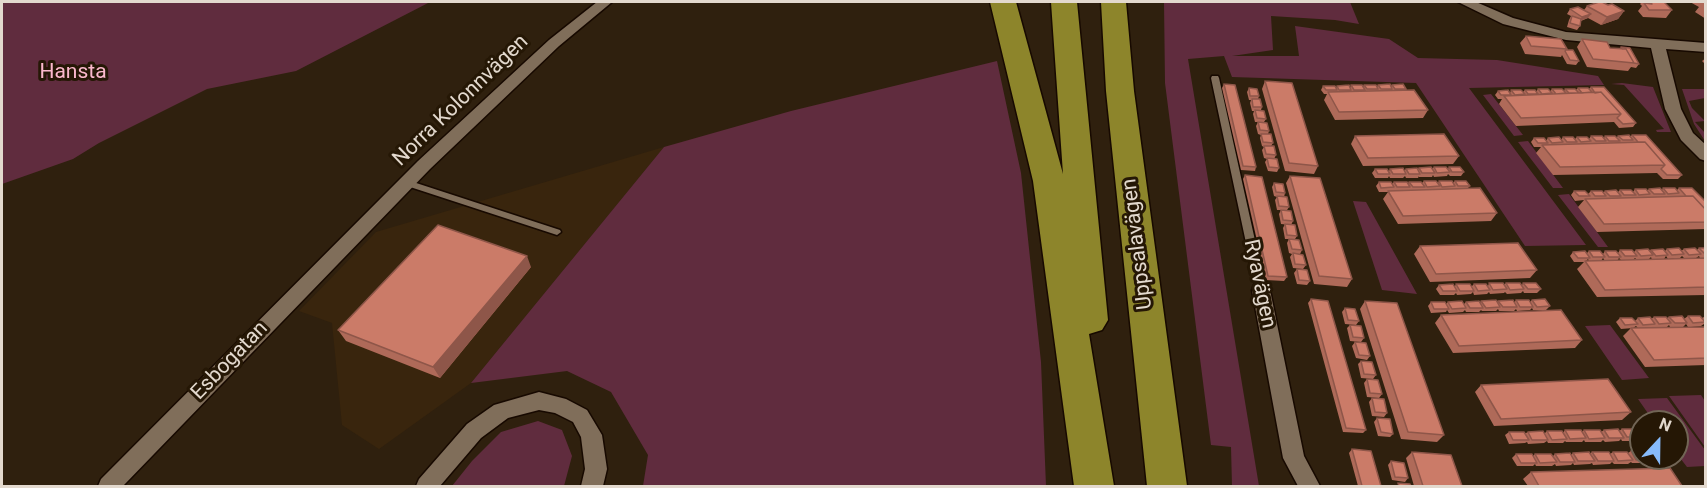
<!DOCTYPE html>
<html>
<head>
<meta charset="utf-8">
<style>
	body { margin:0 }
	#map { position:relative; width:1707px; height:488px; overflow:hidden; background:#2f200e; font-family:Roboto,sans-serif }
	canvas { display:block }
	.frame { position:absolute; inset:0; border:3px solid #e3d9ce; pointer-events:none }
	.north { position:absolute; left:1629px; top:410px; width:60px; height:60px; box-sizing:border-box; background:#251705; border:2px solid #716555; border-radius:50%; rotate:22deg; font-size:16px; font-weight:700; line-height:24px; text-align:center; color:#e3d9ce }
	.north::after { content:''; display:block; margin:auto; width:21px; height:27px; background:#87bbfb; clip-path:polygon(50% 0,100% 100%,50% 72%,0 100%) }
</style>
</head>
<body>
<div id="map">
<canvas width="1707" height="488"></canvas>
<div class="frame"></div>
<div class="north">N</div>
</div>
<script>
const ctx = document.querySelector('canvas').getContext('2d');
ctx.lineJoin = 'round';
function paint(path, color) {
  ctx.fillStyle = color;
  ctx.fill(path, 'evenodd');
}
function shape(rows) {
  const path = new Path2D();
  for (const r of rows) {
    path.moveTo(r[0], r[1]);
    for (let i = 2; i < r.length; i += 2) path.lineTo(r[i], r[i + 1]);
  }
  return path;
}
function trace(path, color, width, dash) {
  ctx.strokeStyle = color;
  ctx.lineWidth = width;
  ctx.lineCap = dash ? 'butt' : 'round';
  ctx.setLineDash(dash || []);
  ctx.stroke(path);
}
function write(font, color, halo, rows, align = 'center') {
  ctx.font = font + ' Roboto,sans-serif';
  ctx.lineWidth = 6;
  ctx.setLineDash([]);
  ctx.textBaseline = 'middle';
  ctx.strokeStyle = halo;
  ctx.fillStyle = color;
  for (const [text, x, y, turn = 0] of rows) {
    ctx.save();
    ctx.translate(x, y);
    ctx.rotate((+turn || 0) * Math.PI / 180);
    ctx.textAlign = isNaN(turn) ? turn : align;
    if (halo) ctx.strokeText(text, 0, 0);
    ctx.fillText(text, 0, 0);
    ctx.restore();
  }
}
paint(shape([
	[664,147,471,383,379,449,342,425,332,323,299,311,376,232]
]), '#39250d');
paint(shape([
	[2,2,430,2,296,71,207,89,99,143,73,159,2,184],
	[1164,2,1350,2,1359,24,1335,20,1271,16,1273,50,1232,56,1299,56,1295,26,1389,39,1418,58,1497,60,1598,76,1604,85,1469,88,1586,245,1525,246,1416,83,1232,77,1224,56,1188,59,1259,486,1232,486,1231,447,1211,445,1165,83],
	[997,61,1021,173,1041,362,1046,486,643,486,648,455,611,392,567,371,471,383,664,147,791,111],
	[1622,83,1653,87,1671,132,1657,132,1656,130,1664,129,1624,85,1611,84],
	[1682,89,1705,89,1705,98,1689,101,1692,108,1705,121,1695,122,1705,133,1705,141,1694,124],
	[1491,94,1523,135,1514,136,1483,95],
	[1528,141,1563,188,1553,188,1518,142],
	[1569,194,1597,232,1608,247,1598,247,1558,195],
	[1353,201,1366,202,1417,294,1382,290],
	[1610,325,1649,378,1622,380,1585,326],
	[1701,395,1705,401,1705,447,1669,396],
	[1667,398,1705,450,1705,466,1687,467,1677,454,1677,422,1654,422,1638,399],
	[538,421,562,430,572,456,564,486,452,486,472,461,501,432]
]), '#602c3e');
const lane = shape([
	[1212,76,1218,76,1219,78,1266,290,1264,293,1261,294,1258,293,1256,290,1211,78,1212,76],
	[407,180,560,230,561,232,557,235,404,185,403,183,407,180]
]);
const street = shape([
	[597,2,612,2,559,46,430,169,123,486,98,486,101,479,418,161,549,40,597,2],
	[1458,2,1476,2,1513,18,1566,32,1706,43,1706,52,1666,49,1681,109,1693,133,1706,145,1706,161,1700,159,1681,140,1665,109,1651,48,1566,40,1503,24,1458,2],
	[1261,283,1268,285,1270,290,1304,456,1320,486,1298,486,1283,458,1252,290,1254,285,1261,283],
	[539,392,566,399,587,410,602,435,607,469,603,486,581,486,585,469,581,437,573,422,555,413,539,410,508,418,481,438,440,486,416,486,419,479,467,424,494,405,539,392]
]);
const highway = shape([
	[990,2,1016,2,1063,174,1051,2,1077,2,1108,320,1102,330,1089,334,1114,486,1074,486,1033,181,990,2],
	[1101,2,1126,2,1134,91,1187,486,1147,486,1106,91,1101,2]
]);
trace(lane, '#170900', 3);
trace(street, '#170900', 3);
trace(highway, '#170900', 3);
paint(lane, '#806e5a');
paint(street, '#806e5a');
paint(highway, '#8d852b');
paint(shape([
	[1642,2,1664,2,1672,10,1666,18,1643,17,1638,11,1642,6,1640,4],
	[1690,2,1706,2,1706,19,1695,12,1699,7],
	[1608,5,1624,11,1618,19,1601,25,1588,18,1581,21,1580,26,1577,30,1567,27,1569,20,1571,16,1567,14,1570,9,1584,10,1587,6],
	[1526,36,1567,49,1579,61,1576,65,1567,64,1562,55,1561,57,1525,54,1520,43],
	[1582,39,1610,48,1620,49,1621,47,1639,64,1636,68,1631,67,1628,71,1587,67,1577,47],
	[1706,58,1706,65,1702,61],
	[1265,81,1318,166,1314,174,1285,171,1262,89],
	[1224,84,1256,167,1255,171,1241,170,1222,88],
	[1351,85,1363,87,1364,85,1377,87,1378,85,1391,87,1392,85,1406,89,1405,90,1428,110,1423,118,1335,120,1324,100,1327,94,1324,94,1321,90,1323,86,1336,88,1337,86,1350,88],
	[1591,87,1636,123,1633,127,1619,128,1614,122,1516,126,1499,104,1502,99,1498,99,1495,95,1498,91,1510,93,1511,90,1523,92,1525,90,1536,92,1538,89,1550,92,1552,89,1564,91,1565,89,1576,90,1578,88,1589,89],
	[1249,88,1259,96,1258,99,1262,107,1261,110,1266,119,1264,122,1269,131,1268,134,1273,143,1271,146,1276,155,1274,159,1279,168,1277,172,1268,171,1265,162,1267,159,1264,158,1262,150,1264,147,1262,146,1260,138,1261,135,1258,134,1256,126,1258,122,1255,122,1253,114,1254,111,1252,111,1250,103,1251,100,1249,100,1247,92],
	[1632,135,1682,175,1678,179,1663,179,1657,173,1553,175,1536,153,1541,147,1534,147,1531,142,1534,138,1546,141,1548,138,1561,140,1563,137,1575,139,1577,137,1589,139,1591,136,1604,138,1605,136,1617,137,1618,136,1630,137],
	[1355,136,1459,156,1453,164,1363,166,1351,144],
	[1434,167,1448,169,1449,167,1464,172,1461,176,1450,176,1448,174,1447,176,1434,177,1433,175,1432,177,1419,177,1419,176,1418,178,1406,178,1405,176,1403,178,1390,178,1389,176,1388,178,1375,178,1372,173,1375,169,1389,171,1390,169,1404,171,1406,169,1418,169,1419,168,1432,169],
	[1245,175,1287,277,1284,281,1266,280,1243,179],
	[1290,176,1352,279,1347,287,1314,284,1286,183],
	[1424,181,1438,183,1439,181,1453,183,1455,181,1470,186,1468,188,1497,213,1491,221,1398,224,1383,199,1388,192,1379,192,1376,186,1379,182,1392,184,1394,182,1408,184,1409,182,1422,183],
	[1274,183,1285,193,1284,197,1289,207,1287,210,1293,221,1291,225,1281,224,1279,214,1281,210,1277,210,1275,200,1277,197,1274,196,1272,187],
	[1663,188,1677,190,1679,188,1706,202,1706,229,1597,232,1578,207,1584,200,1575,201,1571,195,1574,191,1588,194,1591,191,1603,193,1605,191,1618,192,1620,190,1633,192,1635,189,1647,191,1649,189,1662,190],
	[1285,224,1297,236,1295,239,1302,250,1300,254,1306,265,1303,269,1293,268,1290,257,1292,254,1289,253,1287,243,1289,239,1285,239,1283,228],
	[1420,246,1537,270,1530,278,1430,282,1414,254],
	[1699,248,1706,248,1706,258,1700,258,1699,256,1696,258,1685,259,1682,256,1680,258,1668,259,1666,256,1664,259,1652,260,1651,257,1649,259,1637,260,1635,258,1633,260,1621,260,1619,258,1617,261,1706,258,1706,295,1597,297,1577,269,1584,262,1574,262,1570,256,1573,252,1587,253,1589,251,1603,254,1605,251,1618,253,1620,250,1634,252,1636,250,1649,251,1651,250,1665,251,1667,249,1681,251,1684,249,1697,250],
	[1603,258,1605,261,1586,261,1588,259,1589,261,1601,261],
	[531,267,440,378,346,341,338,330],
	[1297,269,1310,281,1307,285,1297,284,1294,273],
	[1489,283,1504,285,1506,283,1522,285,1523,283,1541,289,1537,293,1524,293,1523,291,1521,293,1507,294,1505,292,1504,293,1490,294,1489,292,1487,294,1474,295,1473,292,1471,294,1457,295,1456,293,1454,295,1440,295,1436,289,1439,285,1455,286,1456,284,1472,286,1474,284,1488,286],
	[1311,299,1366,430,1363,433,1343,432,1308,303],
	[1516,300,1530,302,1532,300,1550,306,1546,310,1533,310,1532,308,1530,310,1517,311,1516,309,1514,311,1499,311,1498,309,1496,311,1482,311,1481,310,1479,312,1466,312,1465,310,1463,312,1449,313,1447,310,1446,312,1431,313,1428,306,1431,302,1446,304,1448,302,1464,304,1466,302,1480,303,1481,301,1497,302,1498,301,1514,303],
	[1365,301,1444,435,1437,442,1401,439,1360,309],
	[1345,308,1359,321,1356,325,1345,324,1342,312],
	[1441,315,1582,340,1575,348,1453,353,1435,323],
	[1682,316,1684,319,1688,316,1700,316,1702,318,1706,316,1706,327,1704,324,1701,326,1691,327,1706,327,1706,365,1645,367,1623,336,1631,328,1638,328,1636,326,1633,328,1621,329,1616,322,1620,318,1632,318,1635,321,1638,318,1650,317,1651,319,1654,317,1666,317,1667,318,1669,317],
	[1686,324,1688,327,1655,328,1667,327,1669,325,1670,327,1683,327],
	[1350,325,1364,338,1361,342,1350,341,1347,328],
	[1355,342,1370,356,1367,360,1356,358,1352,346],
	[1361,361,1376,375,1373,379,1361,378,1358,364],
	[1367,379,1382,394,1379,398,1367,397,1364,383],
	[1481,385,1631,412,1622,420,1494,426,1475,392],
	[1372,398,1387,413,1384,417,1372,416,1369,402],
	[1377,418,1393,434,1390,437,1378,436,1374,422],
	[1622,429,1641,437,1637,441,1622,441,1621,439,1619,441,1605,442,1603,440,1601,442,1585,442,1584,440,1582,442,1566,442,1565,441,1563,443,1548,443,1547,441,1544,443,1528,444,1527,442,1525,443,1509,444,1505,435,1509,432,1526,433,1528,432,1545,433,1547,431,1563,433,1565,430,1582,432,1584,430,1601,432,1604,430,1619,431],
	[1352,449,1381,486,1358,486,1349,453],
	[1631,451,1651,459,1646,463,1632,463,1631,462,1628,464,1614,464,1612,462,1610,464,1593,465,1592,463,1590,464,1574,465,1573,463,1571,465,1556,466,1555,464,1552,466,1536,466,1535,464,1533,466,1517,466,1512,458,1516,454,1533,456,1535,454,1553,456,1555,454,1571,455,1573,453,1590,454,1592,452,1610,454,1613,452,1628,453],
	[1412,452,1462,486,1414,486,1406,458],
	[1391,461,1408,478,1405,482,1392,480,1388,465],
	[1531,472,1682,486,1528,486,1523,479]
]), '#af6a59');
paint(shape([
	[1624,11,1618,19,1601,25,1607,17],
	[1591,14,1588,18,1579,21,1582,17],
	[527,256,531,267,440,378,433,367]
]), '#8e5649');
const building = shape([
	[1599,2,1602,2,1608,5,1612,4,1624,11,1607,17,1587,6,1599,2],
	[1650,2,1664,2,1672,10,1649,10,1644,3,1652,4,1650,2],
	[1578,7,1591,14,1582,17,1570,9,1578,7],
	[1572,16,1581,19,1580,26,1570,23,1572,16],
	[1526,36,1561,39,1567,49,1531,46,1526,36],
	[1582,39,1607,42,1610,48,1626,49,1634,63,1593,59,1582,39],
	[1621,47,1630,48,1639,64,1634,63,1626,49,1622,49,1621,47],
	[1566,50,1573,50,1579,61,1570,60,1565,51,1566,50],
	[1265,81,1292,83,1318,166,1289,163,1265,81],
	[1224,84,1235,85,1256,167,1243,166,1224,84],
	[1390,84,1392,89,1381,89,1378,85,1390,84],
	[1403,84,1406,89,1395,89,1392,85,1403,84],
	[1349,85,1351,90,1339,90,1337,86,1349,85],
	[1351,85,1362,85,1365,90,1354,90,1351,85],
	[1364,85,1376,85,1378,89,1367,89,1364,85],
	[1323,86,1335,86,1337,90,1326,90,1323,86],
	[1591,87,1604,87,1636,123,1623,124,1617,118,1621,114,1601,92,1595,93,1591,87],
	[1249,88,1257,89,1259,96,1250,96,1249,88],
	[1578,88,1588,88,1592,92,1582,93,1578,88],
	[1538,89,1548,89,1552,93,1542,94,1538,89],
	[1552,89,1562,89,1566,93,1556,94,1552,89],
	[1565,89,1575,89,1579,93,1569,93,1565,89],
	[1414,90,1428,110,1339,112,1328,92,1414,90],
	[1508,90,1511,95,1501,95,1498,91,1508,90],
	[1511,90,1521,90,1525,94,1515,95,1511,90],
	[1525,90,1535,90,1538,94,1528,94,1525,90],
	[1601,92,1621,114,1521,118,1504,96,1601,92],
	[1252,99,1260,99,1262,107,1253,107,1252,99],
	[1255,110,1264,111,1266,119,1257,118,1255,110],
	[1258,122,1267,123,1269,131,1260,130,1258,122],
	[1261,134,1271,134,1273,143,1263,142,1261,134],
	[1444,134,1459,156,1368,158,1355,136,1444,134],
	[1629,135,1633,140,1623,140,1618,136,1629,135],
	[1632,135,1646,135,1682,175,1667,175,1661,169,1665,165,1645,142,1638,142,1632,135],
	[1591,136,1602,136,1606,141,1596,141,1591,136],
	[1605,136,1615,136,1620,141,1609,141,1605,136],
	[1559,137,1563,142,1552,143,1548,138,1559,137],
	[1563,137,1573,137,1577,142,1567,142,1563,137],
	[1577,137,1587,137,1591,141,1581,142,1577,137],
	[1534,138,1544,138,1548,143,1538,143,1534,138],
	[1645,142,1665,165,1560,167,1542,145,1645,142],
	[1264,146,1274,146,1276,155,1266,154,1264,146],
	[1267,158,1277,159,1279,168,1269,167,1267,158],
	[1431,167,1435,173,1422,173,1419,168,1431,167],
	[1434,167,1446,167,1450,172,1437,173,1434,167],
	[1449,167,1460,167,1464,172,1452,172,1449,167],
	[1403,168,1406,174,1393,174,1390,169,1403,168],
	[1417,168,1420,174,1409,174,1406,169,1417,168],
	[1375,169,1387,169,1390,174,1378,174,1375,169],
	[1245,175,1262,177,1287,277,1268,276,1245,175],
	[1290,176,1320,178,1352,279,1319,276,1290,176],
	[1424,181,1436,181,1440,186,1427,187,1424,181],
	[1439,181,1452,181,1455,186,1442,187,1439,181],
	[1455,181,1466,181,1470,186,1458,186,1455,181],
	[1379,182,1391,182,1394,187,1381,188,1379,182],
	[1394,182,1407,182,1410,187,1397,187,1394,182],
	[1409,182,1421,182,1425,187,1413,187,1409,182],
	[1274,183,1283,184,1285,193,1276,192,1274,183],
	[1480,188,1497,213,1403,216,1388,191,1480,188],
	[1660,188,1665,194,1654,194,1649,189,1660,188],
	[1663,188,1675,188,1679,193,1668,194,1663,188],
	[1679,188,1692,188,1706,202,1706,210,1693,196,1686,196,1679,188],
	[1635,189,1646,189,1650,194,1639,195,1635,189],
	[1616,190,1621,196,1610,196,1605,191,1616,190],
	[1620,190,1631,190,1636,195,1624,195,1620,190],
	[1574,191,1585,191,1590,196,1579,196,1574,191],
	[1591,191,1602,191,1606,196,1595,196,1591,191],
	[1277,196,1287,197,1289,207,1279,206,1277,196],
	[1693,196,1706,210,1706,222,1604,224,1585,199,1693,196],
	[1281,210,1291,211,1293,221,1283,220,1281,210],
	[1285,224,1295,225,1297,236,1287,235,1285,224],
	[438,225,527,256,433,367,338,330,438,225],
	[1289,239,1299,240,1302,250,1292,249,1289,239],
	[1518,243,1537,270,1436,274,1420,246,1518,243],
	[1679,248,1684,254,1672,255,1667,249,1679,248],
	[1695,248,1701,254,1689,255,1684,249,1695,248],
	[1699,248,1706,248,1706,254,1705,254,1699,248],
	[1648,249,1653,255,1641,256,1636,250,1648,249],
	[1663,249,1668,255,1656,256,1651,250,1663,249],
	[1620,250,1632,250,1637,256,1625,256,1620,250],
	[1585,251,1590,258,1578,258,1573,252,1585,251],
	[1589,251,1600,251,1605,257,1593,257,1589,251],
	[1605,251,1616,251,1621,257,1609,257,1605,251],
	[1293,253,1303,255,1306,265,1295,264,1293,253],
	[1706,258,1706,287,1605,290,1585,261,1706,258],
	[1297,269,1307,270,1310,281,1299,280,1297,269],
	[1489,283,1503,283,1507,289,1493,290,1489,283],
	[1506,283,1520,283,1524,289,1510,290,1506,283],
	[1523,283,1536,283,1541,289,1528,289,1523,283],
	[1453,284,1457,291,1443,291,1439,285,1453,284],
	[1456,284,1470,284,1474,291,1460,291,1456,284],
	[1474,284,1486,284,1490,290,1478,291,1474,284],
	[1311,299,1328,301,1366,430,1346,428,1311,299],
	[1545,299,1550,306,1537,307,1532,300,1545,299],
	[1496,300,1500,307,1486,308,1481,301,1496,300],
	[1513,300,1517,307,1503,307,1498,301,1513,300],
	[1516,300,1529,300,1533,307,1520,307,1516,300],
	[1365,301,1397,303,1444,435,1408,432,1365,301],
	[1462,301,1466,308,1452,309,1448,302,1462,301],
	[1479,301,1483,308,1470,308,1466,302,1479,301],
	[1431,302,1445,302,1449,309,1434,309,1431,302],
	[1345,308,1355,309,1359,321,1348,320,1345,308],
	[1561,310,1582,340,1459,346,1441,315,1561,310],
	[1682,316,1687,323,1675,323,1669,317,1682,316],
	[1688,316,1700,316,1705,322,1693,323,1688,316],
	[1650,317,1655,324,1643,325,1638,318,1650,317],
	[1654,317,1666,317,1671,323,1659,324,1654,317],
	[1620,318,1632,318,1638,324,1625,325,1620,318],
	[1350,325,1361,326,1364,338,1353,337,1350,325],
	[1706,327,1706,358,1654,360,1631,328,1706,327],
	[1355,342,1366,343,1370,356,1359,355,1355,342],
	[1361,361,1372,362,1376,375,1364,374,1361,361],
	[1367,379,1378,380,1382,394,1370,393,1367,379],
	[1608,379,1631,412,1501,419,1481,385,1608,379],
	[1372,398,1384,399,1387,413,1375,412,1372,398],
	[1377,418,1390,419,1393,434,1381,432,1377,418],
	[1618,429,1624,438,1609,438,1604,430,1618,429],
	[1622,429,1636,429,1641,437,1627,437,1622,429],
	[1565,430,1581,430,1586,438,1570,439,1565,430],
	[1584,430,1600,430,1605,438,1589,439,1584,430],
	[1543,431,1548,440,1532,440,1528,432,1543,431],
	[1547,431,1562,431,1567,439,1552,440,1547,431],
	[1509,432,1524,432,1529,440,1513,440,1509,432],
	[1352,449,1371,451,1381,486,1362,486,1352,449],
	[1631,451,1641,451,1641,458,1650,458,1651,459,1636,460,1631,451],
	[1412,452,1451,455,1462,486,1423,486,1412,452],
	[1589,452,1595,461,1578,461,1573,453,1589,452],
	[1592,452,1609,452,1614,461,1598,461,1592,452],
	[1613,452,1627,452,1633,460,1618,461,1613,452],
	[1570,453,1575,462,1560,462,1555,454,1570,453],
	[1516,454,1532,454,1537,463,1521,463,1516,454],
	[1535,454,1551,454,1557,462,1540,463,1535,454],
	[1391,461,1404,463,1408,478,1395,477,1391,461],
	[1670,468,1682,486,1539,486,1531,472,1670,468],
	[1398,483,1410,484,1411,486,1399,486,1398,483]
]);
paint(building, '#cb7b68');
trace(building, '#8e5649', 1.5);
write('21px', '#fbb8cc', '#251705', [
	["Hansta",73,73]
]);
write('21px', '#e3d9ce', '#251705', [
	["Norra Kolonnvägen",461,101,-44],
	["Uppsalavägen",1138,244,-97],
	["Ryavägen",1259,284,78],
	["Esbogatan",230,361,-46]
]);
</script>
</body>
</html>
